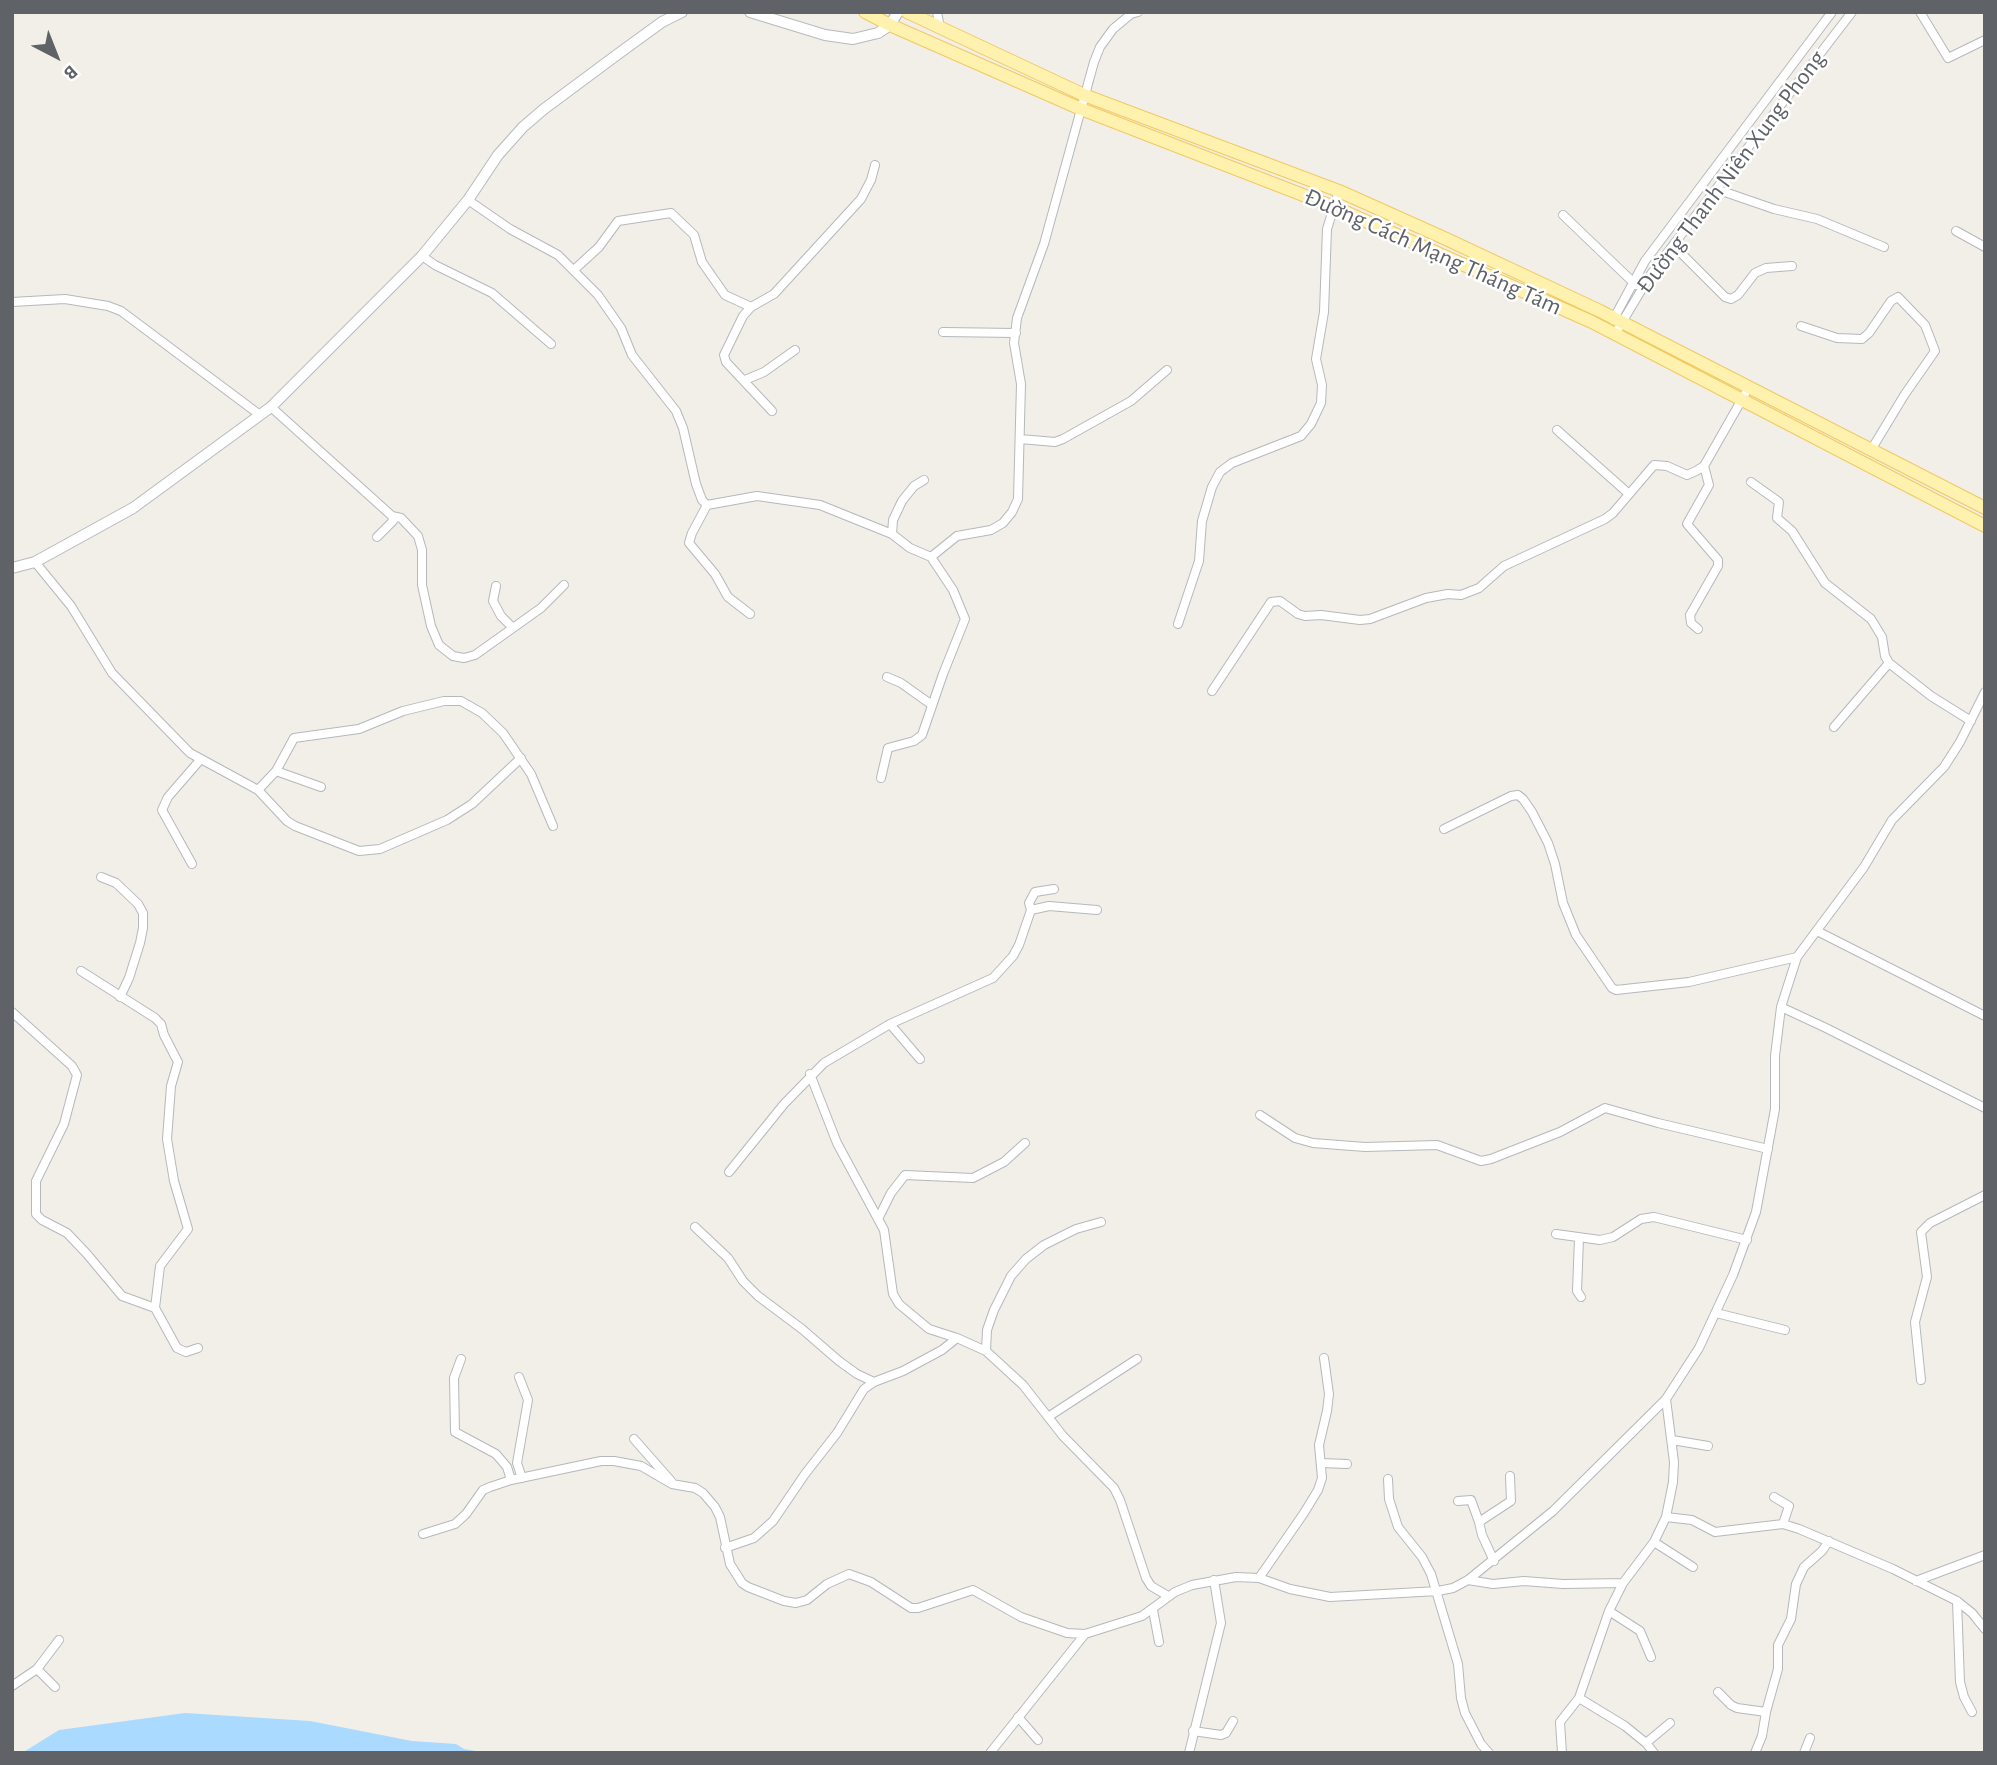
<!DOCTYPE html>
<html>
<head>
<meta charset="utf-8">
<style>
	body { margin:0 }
	#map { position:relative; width:1997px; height:1765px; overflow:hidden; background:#f1efe8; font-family:"Alegreya Sans",sans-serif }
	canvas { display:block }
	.frame { position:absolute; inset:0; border:14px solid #5f6368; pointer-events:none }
	.north { position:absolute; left:21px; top:21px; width:70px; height:70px; -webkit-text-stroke:5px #fff; paint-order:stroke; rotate:138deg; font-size:19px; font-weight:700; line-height:28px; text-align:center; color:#5f6368 }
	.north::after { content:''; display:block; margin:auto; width:24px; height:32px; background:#5f6368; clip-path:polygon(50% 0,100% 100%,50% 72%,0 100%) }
</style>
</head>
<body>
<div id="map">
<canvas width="1997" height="1765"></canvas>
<div class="frame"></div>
<div class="north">B</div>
</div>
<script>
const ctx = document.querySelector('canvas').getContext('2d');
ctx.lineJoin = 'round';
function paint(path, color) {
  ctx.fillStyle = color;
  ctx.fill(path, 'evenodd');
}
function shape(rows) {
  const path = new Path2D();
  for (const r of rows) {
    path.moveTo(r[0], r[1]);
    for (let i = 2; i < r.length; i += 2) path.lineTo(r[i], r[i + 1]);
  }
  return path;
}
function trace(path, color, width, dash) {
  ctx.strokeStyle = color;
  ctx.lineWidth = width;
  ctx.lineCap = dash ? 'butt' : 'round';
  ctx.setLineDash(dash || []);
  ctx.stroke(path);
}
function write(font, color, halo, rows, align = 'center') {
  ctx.font = font + ' "Alegreya Sans",sans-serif';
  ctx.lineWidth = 5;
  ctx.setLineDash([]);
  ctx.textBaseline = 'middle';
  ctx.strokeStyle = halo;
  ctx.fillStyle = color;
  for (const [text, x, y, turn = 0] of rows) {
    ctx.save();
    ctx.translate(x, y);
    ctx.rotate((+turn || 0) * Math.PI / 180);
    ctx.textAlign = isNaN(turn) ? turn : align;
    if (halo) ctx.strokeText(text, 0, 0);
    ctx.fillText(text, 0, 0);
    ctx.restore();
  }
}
paint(shape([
	[185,1713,310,1721,412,1741,456,1744,464,1749,487,1753,22,1753,59,1730]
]), '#aadaff');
const minor = shape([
	[937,12,940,28],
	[1920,12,1948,58,1985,40],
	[1716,189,1774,209,1817,219,1884,247],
	[468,200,510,229,558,255,598,295,621,328,632,355,676,411,683,428,696,484,702,500,707,505],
	[1563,215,1636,285],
	[1956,231,1985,247],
	[1673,245,1725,297,1731,299,1738,295,1755,273,1766,268,1792,266],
	[422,256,435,265,492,293,551,344],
	[575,269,599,247,618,221,671,213,694,235,702,262,725,295,751,307],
	[12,302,65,299,108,306,121,311,260,415],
	[1613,320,1645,261,1832,12],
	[1801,326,1837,338,1862,339,1869,333,1891,301,1898,297,1925,325,1935,351,1905,394,1871,450],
	[943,332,1016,333],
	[1615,334,1651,274,1852,12],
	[745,380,764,372,795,350],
	[271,407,392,516,393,521,377,537],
	[772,411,726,362,724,355,743,316,751,307,774,294,861,199,871,180,875,165],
	[1557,430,1629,494],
	[1020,439,1055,442,1063,439,1131,401,1167,370],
	[1751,482,1779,502,1777,518,1792,531,1825,583,1871,619,1882,637,1885,656,1889,663,1931,696,1971,721],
	[707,505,757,496,820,505,892,534,910,548,931,557,953,590,965,619,943,674,922,735,914,741,888,748,881,778],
	[707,505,692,533,689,543,715,574,728,597,750,614],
	[392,516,401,518,418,536,422,550,422,585,431,626,439,645,453,656,464,658,475,655,541,608,564,585],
	[892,534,893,520,902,501,914,486,924,480],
	[931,557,957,536,991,530,1003,523,1012,512,1018,499,1021,384,1014,343,1017,318,1044,244,1094,62,1100,47,1113,29,1131,14,1138,12],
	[35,562,71,606,112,673,190,753,258,790,287,821,295,826,359,851,380,849,447,820,472,804,521,758],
	[496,586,493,601,501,616,513,628],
	[1178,624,1199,561,1202,521,1212,487,1220,472,1232,463,1301,436,1311,424,1321,403,1322,385,1316,359,1324,312,1327,229,1339,191],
	[1698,629,1691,623,1690,615,1718,566,1718,560,1687,524,1709,485,1704,466],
	[887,677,901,683,932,705],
	[1212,691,1271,602,1280,601,1298,614,1305,616,1321,615,1360,620,1370,619,1426,598,1448,594,1461,595,1479,588,1504,566,1605,519,1613,513,1654,465,1667,466,1687,475,1696,471,1704,466,1749,387],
	[1834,727,1889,663],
	[276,771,321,787],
	[258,790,276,771,294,738,359,729,403,711,444,701,461,701,482,713,503,733,531,774,553,826],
	[1444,829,1511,796,1518,795,1523,799,1532,812,1548,843,1555,864,1563,903,1576,935,1612,988,1616,990,1689,982,1797,957],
	[192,864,162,810,168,797,200,760],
	[101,877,116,883,138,904,143,913,143,928,140,943,129,978,120,997],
	[1031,910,1029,903,1035,892,1054,889],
	[1817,931,1985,1016],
	[81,971,155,1018,161,1024,164,1035,178,1062,171,1086,167,1139,174,1181,188,1229,160,1266,155,1308,177,1348,186,1352,198,1348],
	[1781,1007,1826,1028,1985,1108],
	[12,1012,72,1066,77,1075,64,1124,36,1181,36,1214,42,1220,67,1233,87,1254,122,1296,155,1308],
	[890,1024,920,1059],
	[810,1074,837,1143,884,1230,893,1294,899,1304,929,1329,957,1338,986,1351,1023,1385,1063,1436,1114,1488,1120,1500,1146,1578,1151,1586,1168,1596],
	[1260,1115,1295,1138,1313,1143,1365,1147,1437,1145,1481,1161,1491,1159,1560,1132,1605,1108,1658,1123,1768,1149],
	[729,1172,784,1104,824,1063,890,1024,993,978,1013,956,1019,945,1031,910,1049,906,1097,910],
	[878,1219,891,1193,905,1175,973,1178,1004,1162,1025,1143],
	[695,1227,728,1258,743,1281,758,1296,802,1329,839,1361,857,1374,874,1382],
	[1556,1234,1600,1240,1613,1237,1641,1219,1654,1217,1747,1240],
	[1579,1238,1577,1291,1581,1297],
	[1716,1313,1785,1330],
	[986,1351,987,1330,994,1310,1011,1276,1026,1259,1044,1245,1076,1229,1101,1222],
	[461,1359,454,1378,455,1432,496,1454,507,1467,511,1480],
	[519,1377,528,1400,517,1463,522,1478],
	[1921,1380,1915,1322,1927,1277,1921,1232,1930,1223,1985,1195],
	[1048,1417,1137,1359],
	[634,1439,671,1481],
	[1672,1440,1708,1446],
	[1321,1463,1347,1464],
	[1388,1479,1389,1499,1398,1527,1422,1557,1431,1574,1458,1664,1461,1698,1465,1713,1481,1744,1489,1753],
	[1774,1497,1789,1506,1783,1524],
	[1458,1501,1471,1500,1479,1522],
	[1666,1517,1692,1520,1715,1532,1783,1524,1799,1529,1893,1569,1957,1601,1972,1613,1985,1629],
	[423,1534,455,1524,466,1514,483,1490,490,1487,511,1480,601,1461,614,1461,641,1466,672,1484,695,1488,703,1493,715,1507,720,1517,730,1564,742,1583,748,1587,784,1601,796,1603,807,1600,827,1584,849,1574,871,1582,911,1608,918,1608,973,1590,1021,1617,1067,1633,1085,1634,1142,1616,1175,1592,1192,1585,1236,1577,1259,1578,1290,1589,1330,1597,1438,1591,1453,1588,1468,1580,1553,1511,1666,1399,1699,1348,1733,1275,1756,1212,1775,1109,1775,1056,1781,1007,1797,957,1864,867,1892,820,1944,767,1960,742,1985,692],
	[1654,1542,1693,1567],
	[725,1548,754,1538,773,1521,805,1474,837,1433,864,1389,874,1382,903,1371,942,1350,957,1338],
	[1494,1561,1482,1535,1479,1522,1511,1501,1510,1476],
	[1259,1578,1304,1513,1318,1490,1322,1478,1319,1445,1327,1411,1329,1394,1324,1358],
	[1468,1580,1493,1584,1524,1581,1563,1584,1623,1583],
	[1916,1581,1985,1555],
	[1957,1601,1960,1682,1964,1697,1972,1712],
	[1153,1610,1159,1642],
	[1609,1611,1640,1631,1651,1657],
	[37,1669,55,1687],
	[12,1686,37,1669,59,1640],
	[1718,1692,1731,1705,1737,1708,1766,1712],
	[1579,1698,1625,1726,1646,1743,1654,1753],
	[1018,1717,1038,1740],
	[1193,1731,1221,1735,1226,1733,1233,1721],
	[1646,1743,1670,1723],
	[990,1753,1085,1634],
	[1189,1753,1221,1623,1214,1580],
	[1562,1753,1560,1722,1579,1698,1609,1611,1623,1583,1654,1542,1666,1517,1673,1482,1674,1462,1666,1399],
	[1755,1753,1762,1736,1766,1712,1778,1669,1778,1645,1791,1619,1796,1584,1804,1567,1822,1551,1829,1541],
	[1804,1753,1810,1738]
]);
const secondary = shape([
	[750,12,825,35,853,39,878,33,890,25,898,12],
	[12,568,35,562,133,508,271,407,422,256,468,200,498,155,523,127,544,109,618,54,662,22,682,12]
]);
const primary = shape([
	[865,12,890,25,1081,109,1334,207,1592,322,1985,526],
	[907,12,1084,95,1339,191,1444,238,1600,311,1985,508]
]);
trace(minor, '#b5b8bc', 10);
trace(secondary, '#b6babf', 12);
trace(primary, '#f2c960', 14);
trace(minor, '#fff', 8);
trace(secondary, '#fff', 10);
trace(primary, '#fff2af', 12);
write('24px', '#5f6368', '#fff', [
	["Đường Thanh Niên Xung Phong",1731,172,-53],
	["Đường Cách Mạng Tháng Tám",1433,252,24]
]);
</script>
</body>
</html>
